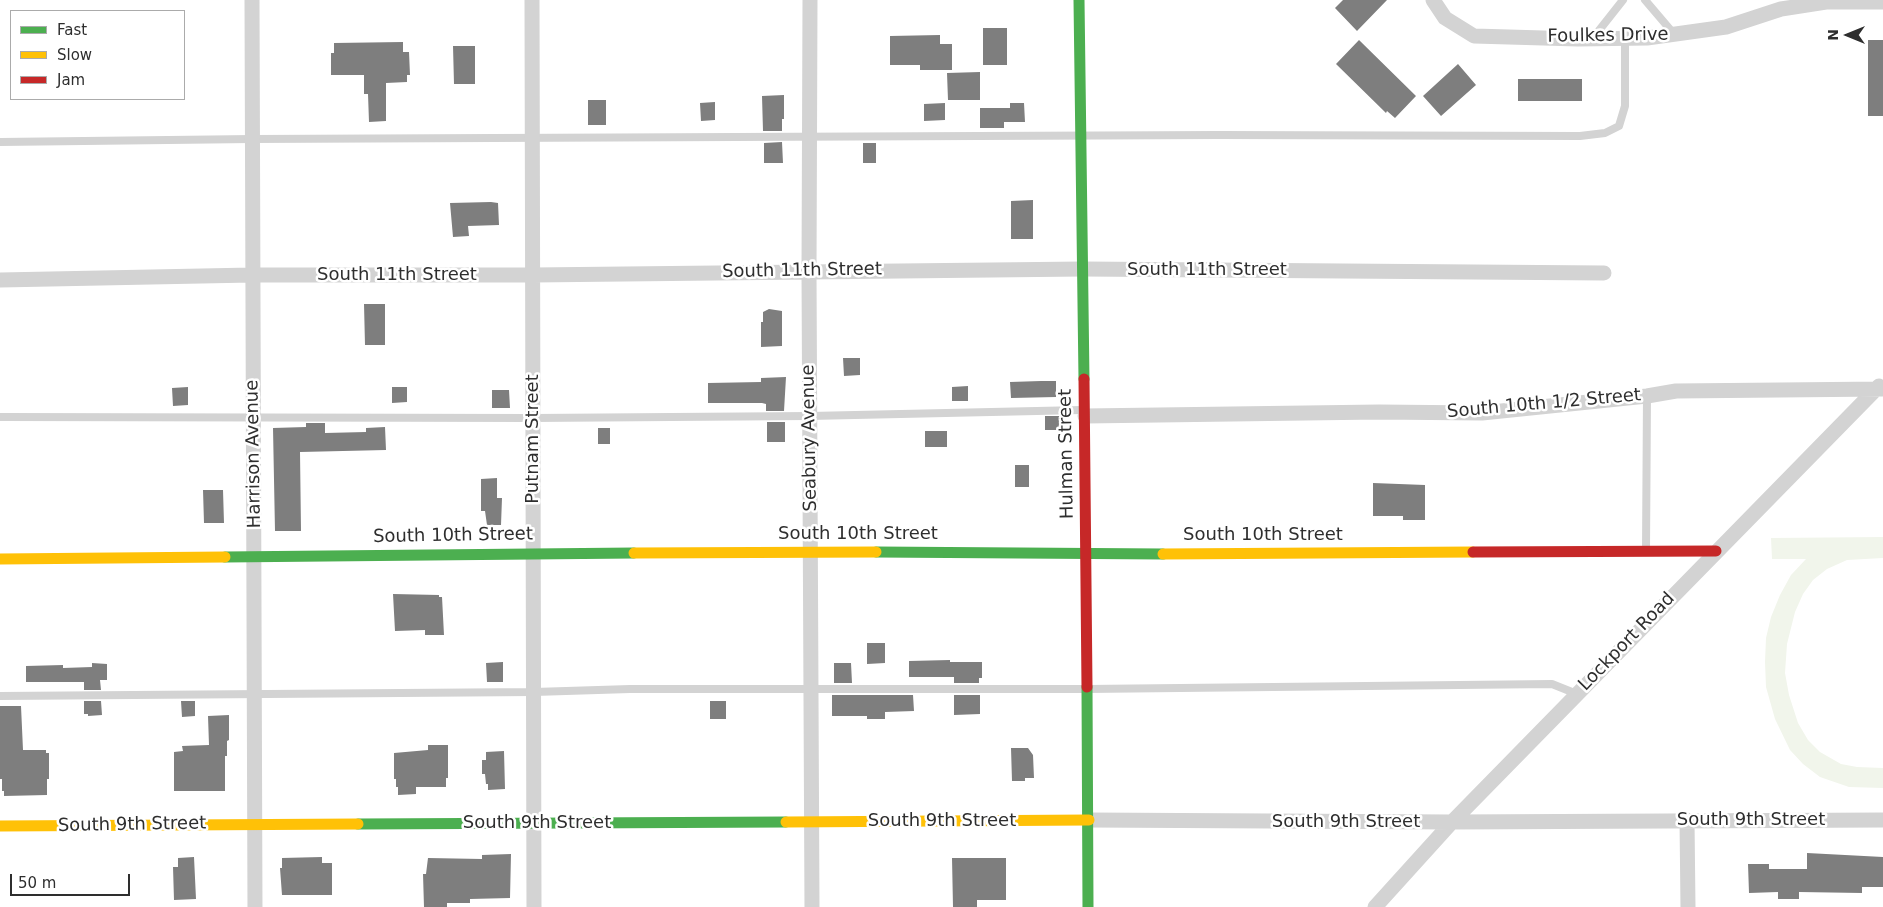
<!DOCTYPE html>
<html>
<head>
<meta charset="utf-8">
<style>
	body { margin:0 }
	#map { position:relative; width:1883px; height:907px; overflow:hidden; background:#fff; font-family:"DejaVu Sans",sans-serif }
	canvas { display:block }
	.legend { position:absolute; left:10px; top:10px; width:175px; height:90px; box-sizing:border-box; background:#fff; border:1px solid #ababab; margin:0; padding:6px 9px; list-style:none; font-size:15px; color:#2e2e2e }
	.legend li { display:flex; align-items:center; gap:10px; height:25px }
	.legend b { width:25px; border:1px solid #ababab }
	.north { position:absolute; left:1823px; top:10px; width:50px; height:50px; -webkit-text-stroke:4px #fff; paint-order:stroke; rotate:270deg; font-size:14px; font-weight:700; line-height:20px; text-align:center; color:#2e2e2e }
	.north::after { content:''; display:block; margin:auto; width:18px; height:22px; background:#2e2e2e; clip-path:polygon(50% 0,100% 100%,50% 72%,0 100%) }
	.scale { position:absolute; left:10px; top:874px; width:120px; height:22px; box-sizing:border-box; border:2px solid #2e2e2e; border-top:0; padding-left:6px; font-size:15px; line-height:18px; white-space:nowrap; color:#2e2e2e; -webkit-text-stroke:4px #fff; paint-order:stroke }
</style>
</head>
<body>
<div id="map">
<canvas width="1883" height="907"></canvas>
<ul class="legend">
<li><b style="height:6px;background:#4caf50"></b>Fast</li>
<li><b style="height:6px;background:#ffc107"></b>Slow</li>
<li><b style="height:6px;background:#c62828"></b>Jam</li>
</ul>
<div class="north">N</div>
<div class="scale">50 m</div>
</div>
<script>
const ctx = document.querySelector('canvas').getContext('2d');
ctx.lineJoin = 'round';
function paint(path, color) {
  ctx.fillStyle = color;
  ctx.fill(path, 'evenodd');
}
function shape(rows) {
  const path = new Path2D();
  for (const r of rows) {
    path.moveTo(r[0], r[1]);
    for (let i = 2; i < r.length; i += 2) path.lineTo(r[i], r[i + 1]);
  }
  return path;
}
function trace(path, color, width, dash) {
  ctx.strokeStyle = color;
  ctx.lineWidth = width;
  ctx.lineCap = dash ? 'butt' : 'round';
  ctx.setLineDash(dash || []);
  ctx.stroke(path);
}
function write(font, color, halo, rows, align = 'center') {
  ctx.font = font + ' "DejaVu Sans",sans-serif';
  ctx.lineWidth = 5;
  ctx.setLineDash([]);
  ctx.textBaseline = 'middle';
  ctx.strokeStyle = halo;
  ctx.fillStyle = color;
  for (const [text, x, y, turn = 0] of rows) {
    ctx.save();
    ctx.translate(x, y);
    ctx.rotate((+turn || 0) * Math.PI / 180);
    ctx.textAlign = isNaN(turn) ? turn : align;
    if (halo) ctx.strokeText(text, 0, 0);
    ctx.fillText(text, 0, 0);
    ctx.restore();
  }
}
paint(shape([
	[1883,537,1883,558,1847,560,1827,569,1813,580,1803,594,1795,612,1787,644,1785,673,1789,695,1798,723,1808,740,1820,752,1841,764,1857,767,1883,768,1883,788,1849,787,1820,777,1803,764,1790,750,1775,719,1766,687,1765,662,1766,638,1771,617,1780,595,1791,575,1806,559,1772,559,1771,538]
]), '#f1f5eb');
paint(shape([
	[1343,0,1387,0,1357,31,1335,8],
	[983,28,1007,28,1007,65,983,65],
	[940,35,940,44,952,44,952,70,920,70,920,65,890,65,890,36],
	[1359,40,1416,96,1395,118,1387,111,1386,113,1336,64],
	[1868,40,1883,40,1883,116,1868,116],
	[403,42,403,52,409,52,410,75,407,75,407,82,386,83,386,121,369,122,368,94,364,94,364,75,331,75,331,53,334,53,334,43],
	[453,46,475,46,475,84,454,84],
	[1458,64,1476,85,1441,116,1423,96],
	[980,72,980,100,948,100,947,73],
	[1518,79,1582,79,1582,101,1518,101],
	[784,95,784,119,782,119,782,131,763,131,762,96],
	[588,100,606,100,606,125,588,125],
	[715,102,715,120,701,121,700,103],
	[945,103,945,120,924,121,924,104],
	[1010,103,1024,103,1025,122,1004,122,1004,128,980,128,980,108,1010,108],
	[782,142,783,163,764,163,764,143],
	[863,143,876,143,876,163,863,163],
	[1033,200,1033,239,1011,239,1011,201],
	[491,202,498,203,499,225,468,226,469,236,453,237,450,203],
	[364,304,385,304,385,345,365,345],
	[769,309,782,311,782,346,761,347,761,322,763,322,763,312],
	[843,358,860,358,860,375,844,376],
	[786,377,784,411,766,411,766,404,762,403,708,403,708,383,761,382,761,378],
	[1041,381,1056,381,1056,397,1011,398,1010,382],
	[968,386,968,401,952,401,952,387],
	[188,387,188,405,173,406,172,388],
	[392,387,407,387,407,402,392,403],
	[492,390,509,390,510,408,492,408],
	[1045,416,1063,416,1063,430,1045,430],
	[767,422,785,422,785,442,767,442],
	[306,423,325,423,325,433,366,432,366,428,385,427,386,450,300,452,301,531,275,531,273,428,306,427],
	[598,428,610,428,610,444,598,444],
	[925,431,947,431,947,447,925,447],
	[1015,465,1029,465,1029,487,1015,487],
	[497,478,497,498,502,498,501,525,487,525,485,511,481,511,481,479],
	[1373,483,1425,485,1425,520,1403,520,1403,516,1373,516],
	[203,490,223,490,224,523,204,523],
	[393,594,439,595,439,597,442,597,444,635,425,635,425,630,395,631],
	[867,643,885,643,885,663,867,664],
	[950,660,950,662,982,662,982,678,979,678,979,683,954,683,954,677,909,677,909,661],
	[503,662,503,682,487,682,486,663],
	[92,663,107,664,107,680,100,680,101,690,84,690,84,682,26,682,26,666,63,665,63,668,92,667],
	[834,663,851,663,852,683,834,683],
	[832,695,913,695,914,711,885,712,885,719,867,719,867,716,832,716],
	[954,695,980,695,980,714,954,715],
	[84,701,101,701,102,715,88,716,88,714,84,714],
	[181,701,195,701,195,716,182,717],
	[710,701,726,701,726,719,710,719],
	[0,706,21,706,23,750,46,750,46,753,49,753,49,779,47,779,47,795,4,796,4,791,2,791,2,779,0,779],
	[229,715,229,740,227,741,227,756,225,756,225,791,174,791,174,752,183,751,182,746,209,745,208,716],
	[428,745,448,745,448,778,446,778,446,787,416,787,416,794,398,795,398,787,396,787,396,779,394,779,394,753,428,750],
	[1011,748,1028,748,1033,755,1034,778,1025,778,1025,781,1012,781],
	[504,751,505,789,488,790,488,784,486,784,485,774,482,774,482,760,486,760,486,752],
	[1807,853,1883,857,1883,887,1862,887,1862,893,1799,892,1799,899,1778,899,1778,892,1749,893,1748,864,1769,864,1769,869,1807,869],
	[511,854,510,898,470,899,470,903,447,903,447,907,424,907,423,874,426,874,428,858,482,859,482,855],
	[194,857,196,899,174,900,173,867,178,867,178,858],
	[322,857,322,863,332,863,332,895,282,895,280,868,282,868,282,858],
	[952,858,1006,858,1006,900,977,900,977,907,953,907]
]), '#7e7e7e');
trace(shape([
	[1645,0,1674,34],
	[1593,38,1623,0],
	[0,142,252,139,1219,135,1580,136,1605,133,1619,126,1625,106,1625,38],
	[0,417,533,418,810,416,1082,410],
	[1646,550,1647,396],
	[0,696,534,692,630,689,1087,689,1552,684,1577,694]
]), '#d3d3d3', 8);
trace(shape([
	[252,0,255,907],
	[532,0,534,907],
	[810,0,809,271,812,907],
	[1433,0,1445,18,1474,36,1578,39,1647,38,1726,27,1781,9,1826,2,1883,2],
	[0,280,252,275,533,275,1083,269,1604,273],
	[1085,416,1379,412,1482,413,1647,396,1676,391,1883,389],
	[1089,820,1452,822,1883,820],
	[1687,820,1688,907],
	[1375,907,1452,822,1879,386]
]), '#d3d3d3', 15);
trace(shape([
	[1079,0,1084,379],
	[876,552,1163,554],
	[225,557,634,553],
	[1087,687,1088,907],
	[358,824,786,822]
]), '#4caf50', 11);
trace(shape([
	[634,553,876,552],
	[1163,554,1473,552],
	[0,559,225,557],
	[786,822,1089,820],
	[0,826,358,824]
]), '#ffc107', 11);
trace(shape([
	[1084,379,1087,687],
	[1473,552,1716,551]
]), '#c62828', 11);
write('18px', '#2e2e2e', '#fff', [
	["Foulkes Drive",1608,36,-1],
	["South 11th Street",1207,270],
	["South 11th Street",802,271,-1],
	["South 11th Street",397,275],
	["South 10th 1/2 Street",1544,404,-5],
	["Seabury Avenue",810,438,-91],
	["Putnam Street",533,439,-90],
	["Harrison Avenue",254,454,-91],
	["Hulman Street",1067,454,-91],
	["South 10th Street",858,534],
	["South 10th Street",1263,535],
	["South 10th Street",453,536,-1],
	["Lockport Road",1627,642,-46],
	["South 9th Street",1751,820],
	["South 9th Street",942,821],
	["South 9th Street",1346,822],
	["South 9th Street",537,823],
	["South 9th Street",132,825,-1]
]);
</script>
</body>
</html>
